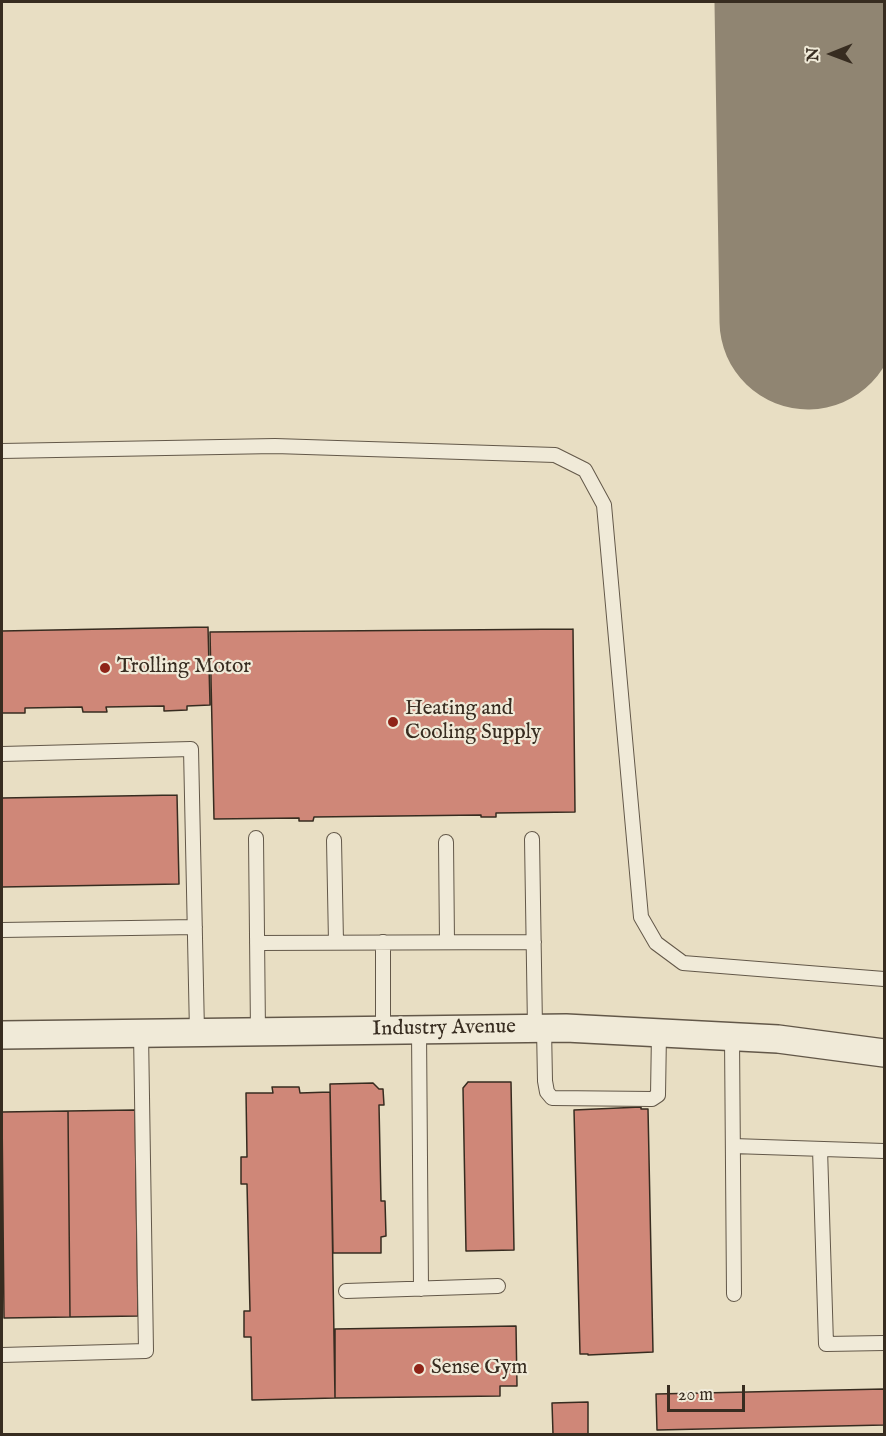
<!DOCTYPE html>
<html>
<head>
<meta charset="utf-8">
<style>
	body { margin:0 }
	#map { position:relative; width:886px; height:1436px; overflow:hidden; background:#e8dec3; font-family:"IM FELL English",serif }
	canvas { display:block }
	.frame { position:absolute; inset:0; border:3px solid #372c20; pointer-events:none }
	.north { position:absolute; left:802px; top:24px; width:60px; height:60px; -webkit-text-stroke:4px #f0ead8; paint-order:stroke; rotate:269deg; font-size:16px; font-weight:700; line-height:24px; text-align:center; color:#372c20 }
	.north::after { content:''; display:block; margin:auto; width:21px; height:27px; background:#372c20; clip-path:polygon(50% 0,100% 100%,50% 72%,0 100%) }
	.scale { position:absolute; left:667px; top:1385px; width:78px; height:27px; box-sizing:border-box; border:3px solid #372c20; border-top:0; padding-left:8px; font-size:18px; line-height:21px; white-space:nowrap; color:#372c20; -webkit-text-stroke:4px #f0ead8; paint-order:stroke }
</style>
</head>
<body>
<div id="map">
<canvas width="886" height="1436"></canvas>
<div class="frame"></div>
<div class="north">N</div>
<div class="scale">20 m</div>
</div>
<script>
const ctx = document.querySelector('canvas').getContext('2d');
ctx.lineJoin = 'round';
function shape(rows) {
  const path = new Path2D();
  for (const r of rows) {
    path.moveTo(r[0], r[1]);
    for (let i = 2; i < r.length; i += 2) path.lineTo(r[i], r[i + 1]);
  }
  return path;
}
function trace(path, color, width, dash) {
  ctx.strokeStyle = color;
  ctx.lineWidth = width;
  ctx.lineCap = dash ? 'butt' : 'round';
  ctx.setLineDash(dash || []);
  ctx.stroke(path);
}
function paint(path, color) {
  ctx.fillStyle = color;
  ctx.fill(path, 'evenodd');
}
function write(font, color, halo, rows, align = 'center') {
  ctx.font = font + ' "IM FELL English",serif';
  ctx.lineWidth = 4.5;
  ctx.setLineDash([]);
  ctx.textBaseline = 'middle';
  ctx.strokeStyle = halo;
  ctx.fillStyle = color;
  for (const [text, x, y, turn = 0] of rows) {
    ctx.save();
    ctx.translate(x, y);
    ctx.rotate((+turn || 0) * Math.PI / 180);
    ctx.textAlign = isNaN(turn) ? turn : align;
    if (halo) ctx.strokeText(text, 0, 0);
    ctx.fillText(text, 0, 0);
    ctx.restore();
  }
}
trace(shape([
	[803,2,808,321]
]), '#908572', 177);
const building = shape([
	[208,627,210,705,187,706,187,710,164,711,164,706,106,707,107,712,83,712,82,707,25,708,25,713,2,713,2,631,208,627],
	[573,629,575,812,496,813,496,817,481,817,481,815,314,817,313,821,299,821,299,818,214,819,210,632,573,629],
	[177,795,179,884,2,887,2,798,177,795],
	[468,1082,511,1082,514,1250,466,1251,463,1088,468,1082],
	[373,1083,379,1089,383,1089,384,1105,379,1105,381,1201,385,1201,386,1236,381,1237,381,1253,333,1253,330,1084,373,1083],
	[272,1087,299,1087,300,1093,330,1092,335,1398,252,1400,251,1337,244,1337,244,1311,250,1311,247,1184,241,1184,241,1157,247,1157,246,1093,273,1093,272,1087],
	[641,1107,641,1109,648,1109,653,1352,588,1355,588,1354,580,1354,574,1110,641,1107],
	[135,1110,138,1316,70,1317,68,1111,135,1110],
	[68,1111,70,1317,4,1318,2,1112,68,1111],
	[516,1326,517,1386,500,1386,500,1396,335,1398,335,1329,516,1326],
	[884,1389,884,1425,657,1430,656,1394,884,1389],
	[588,1402,588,1434,553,1434,552,1403,588,1402]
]);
paint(building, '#cf8778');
trace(building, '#372c20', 1.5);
const lane = shape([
	[2,451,275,446,555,455,585,470,604,505,641,917,656,943,683,963,884,979],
	[2,754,191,749,197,1032],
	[256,838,258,1032],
	[532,839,535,1028],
	[334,840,336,942],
	[446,842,447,942],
	[2,930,195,927],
	[383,942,383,1030],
	[257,943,534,942],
	[544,1028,545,1081,547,1092,552,1098,652,1099,658,1095,659,1033],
	[419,1030,421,1289],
	[732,1037,734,1294],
	[733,1146,884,1151],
	[820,1149,826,1344,884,1343],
	[346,1291,498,1286],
	[2,1355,146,1351,141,1033]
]);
const street = shape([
	[2,1035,566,1028,778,1039,884,1053]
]);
trace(lane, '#635849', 16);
trace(street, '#635849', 30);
trace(lane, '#f0ead8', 14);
trace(street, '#f0ead8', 27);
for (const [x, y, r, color] of [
	[105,668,6,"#8f2418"],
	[393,722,6,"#8f2418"],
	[419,1369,6,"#8f2418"]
]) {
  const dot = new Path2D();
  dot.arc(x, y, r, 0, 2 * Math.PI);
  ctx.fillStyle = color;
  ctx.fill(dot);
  trace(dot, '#f0ead8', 2);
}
write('21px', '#372c20', '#f0ead8', [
	["Trolling Motor",117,668],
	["Heating and",405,710],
	["Cooling Supply",405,734],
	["Sense Gym",431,1369]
], 'left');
write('21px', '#372c20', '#f0ead8', [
	["Industry Avenue",444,1029,-1]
]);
</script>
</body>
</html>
